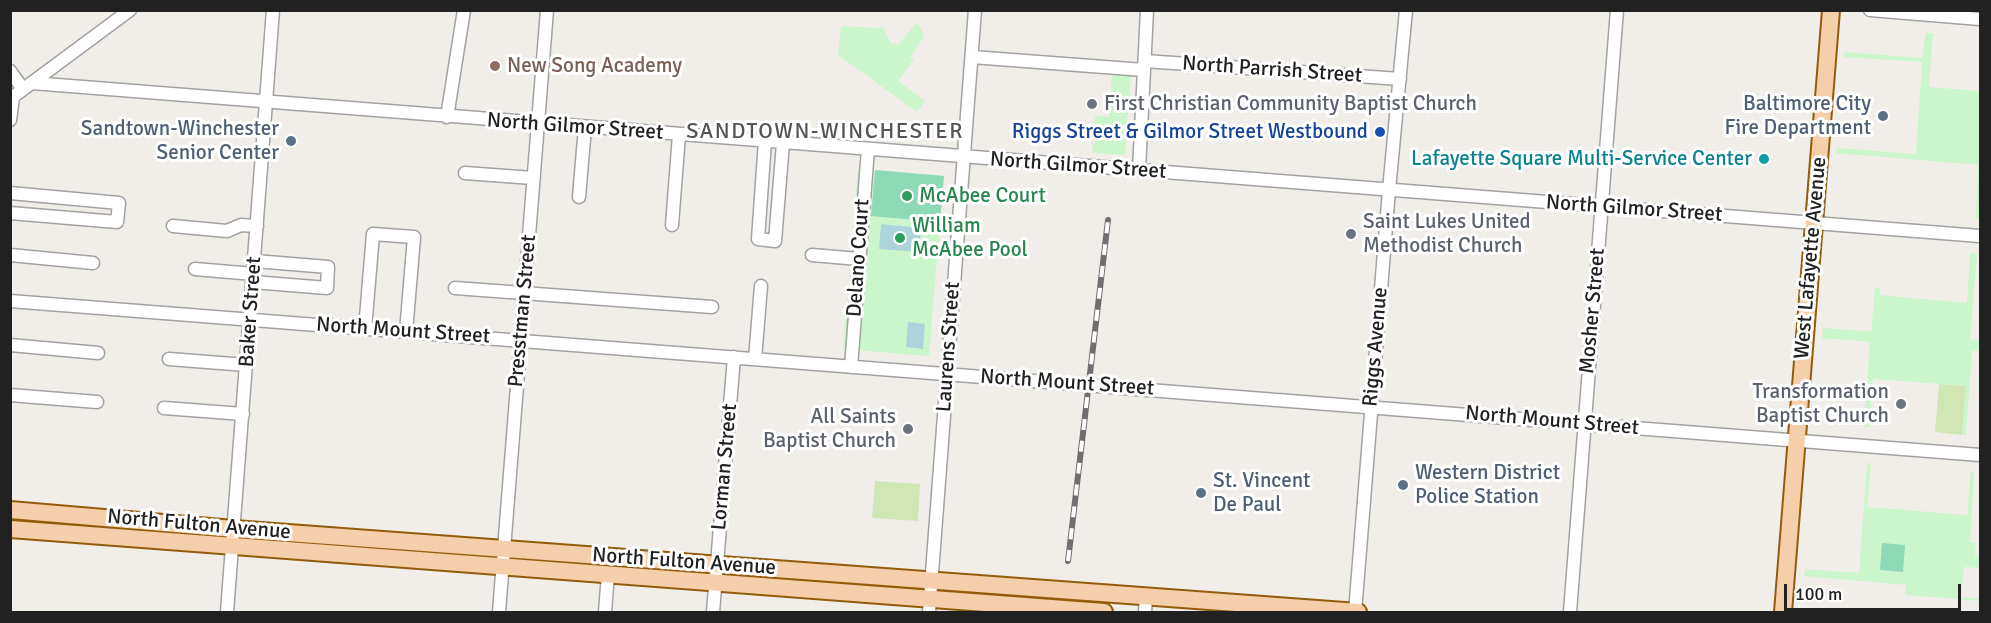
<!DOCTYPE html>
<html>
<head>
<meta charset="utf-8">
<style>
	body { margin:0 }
	#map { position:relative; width:1991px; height:623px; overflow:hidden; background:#f1eee9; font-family:Signika,sans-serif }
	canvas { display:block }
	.frame { position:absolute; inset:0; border:12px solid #212121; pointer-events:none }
	.scale { position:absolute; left:1784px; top:584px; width:177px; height:27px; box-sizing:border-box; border:3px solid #212121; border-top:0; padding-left:8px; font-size:18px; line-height:21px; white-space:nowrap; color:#212121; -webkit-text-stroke:4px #fff; paint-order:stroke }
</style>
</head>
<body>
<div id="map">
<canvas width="1991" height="623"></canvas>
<div class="frame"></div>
<div class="scale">100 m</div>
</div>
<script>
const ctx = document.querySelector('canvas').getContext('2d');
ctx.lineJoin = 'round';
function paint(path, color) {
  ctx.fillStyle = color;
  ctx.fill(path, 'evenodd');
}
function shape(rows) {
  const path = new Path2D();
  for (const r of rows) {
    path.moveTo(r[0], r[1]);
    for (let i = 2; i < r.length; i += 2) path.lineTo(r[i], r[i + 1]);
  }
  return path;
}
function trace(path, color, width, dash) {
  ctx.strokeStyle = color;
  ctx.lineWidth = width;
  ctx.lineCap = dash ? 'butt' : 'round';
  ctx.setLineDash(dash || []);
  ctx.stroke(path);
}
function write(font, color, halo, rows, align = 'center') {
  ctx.font = font + ' Signika,sans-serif';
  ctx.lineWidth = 6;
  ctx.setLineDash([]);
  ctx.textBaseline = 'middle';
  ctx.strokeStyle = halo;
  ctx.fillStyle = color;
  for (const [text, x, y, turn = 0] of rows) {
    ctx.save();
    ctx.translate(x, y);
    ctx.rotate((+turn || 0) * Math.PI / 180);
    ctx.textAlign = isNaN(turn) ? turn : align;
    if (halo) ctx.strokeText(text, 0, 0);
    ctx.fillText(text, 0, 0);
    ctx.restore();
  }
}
paint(shape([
	[1939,384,1966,386,1962,435,1935,432],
	[875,481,920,484,918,521,872,518]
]), '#d0e6b4');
paint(shape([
	[916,23,920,26,924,37,910,57,914,60,898,81,925,101,917,112,838,55,841,26,883,28,891,43,899,44],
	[1926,33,1933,33,1929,87,1980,91,1979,219,1976,218,1978,165,1836,153,1837,148,1916,154,1922,62,1844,57,1844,52,1922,58],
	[1112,74,1131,76,1125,155,1092,153,1095,116,1109,117],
	[858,169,944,176,929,356,843,349],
	[1970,253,1977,254,1970,339,1980,340,1980,351,1972,351,1966,435,1962,435,1966,386,1939,384,1873,379,1869,427,1864,427,1870,342,1822,338,1823,328,1871,331,1875,288,1880,288,1880,295,1967,303],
	[1867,463,1871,463,1867,507,1967,515,1971,471,1974,471,1970,542,1976,543,1975,556,1980,557,1980,568,1964,567,1961,597,1980,599,1980,601,1905,595,1906,585,1804,576,1805,569,1859,573]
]), '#cbf6cb');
paint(shape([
	[875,170,944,176,940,222,871,216],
	[1882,543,1905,545,1903,572,1880,570]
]), '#8ed9b6');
paint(shape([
	[881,224,921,228,919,252,879,249],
	[908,322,925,324,923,349,906,347]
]), '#add4db');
const minor = shape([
	[1870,10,1980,19],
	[972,57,1144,70],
	[1145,61,1400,79],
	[10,71,23,89],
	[32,83,1980,236],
	[10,99,130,10],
	[447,117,464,10],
	[10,120,13,97],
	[765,141,758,239,775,241,783,143],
	[1139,170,1147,10],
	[465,173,533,178],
	[10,193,119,203,117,222,10,213],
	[579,197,585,127],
	[672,225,679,135],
	[173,226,227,231,241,225,257,226],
	[10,255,93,263],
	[812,255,859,259],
	[195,269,254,274],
	[253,282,327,288,328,267,255,261],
	[455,288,712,307],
	[10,301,1034,381],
	[365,329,373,234,414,237,406,332],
	[10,345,98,353],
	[169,359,246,365],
	[755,359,761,286],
	[851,367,868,149],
	[1123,388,1980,455],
	[10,395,97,402],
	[164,408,243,414],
	[227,612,273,10],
	[499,612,547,10],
	[605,612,608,574],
	[713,612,734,357],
	[929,612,975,10],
	[1145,612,1146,597],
	[1355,612,1389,190,1406,10],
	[1570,612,1617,10]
]);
const major = shape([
	[10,510,234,529,1358,612],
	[10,529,1104,612],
	[1783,612,1831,10]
]);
trace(minor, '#a2a2a2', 15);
trace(major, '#935c0c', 20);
trace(minor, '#fff', 12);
trace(major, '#f5cfa9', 16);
const rail = shape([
	[1068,561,1108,220]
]);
trace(rail, '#6f6f6f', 6);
trace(rail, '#fff', 4, [11]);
const minorBridge = shape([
	[1034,381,1123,388]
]);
trace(minorBridge, '#a2a2a2', 15, []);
trace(minorBridge, '#fff', 12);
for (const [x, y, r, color] of [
	[495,66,6,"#8d6e63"],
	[1092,104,6,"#6b7280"],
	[1883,116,6,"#5c6f8a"],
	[1380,132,6,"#1a4fb4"],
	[291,141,6,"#5c6f8a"],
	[1764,159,6,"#0f9aa8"],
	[907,196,6,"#2e9e5b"],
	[1351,234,6,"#6b7280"],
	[900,238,6,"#2e9e5b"],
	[1901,404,6,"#6b7280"],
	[908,429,6,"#6b7280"],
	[1403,485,6,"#5c6f8a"],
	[1201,493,6,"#5c6f8a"]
]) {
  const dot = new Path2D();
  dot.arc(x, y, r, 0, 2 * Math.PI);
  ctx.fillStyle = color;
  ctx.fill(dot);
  trace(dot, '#fff', 2);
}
write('21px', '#785e54', '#fff', [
	["New Song Academy",507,66]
], 'left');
write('21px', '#212121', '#fff', [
	["North Parrish Street",1272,70,4],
	["North Gilmor Street",575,127,4],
	["North Gilmor Street",1078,166,4],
	["North Gilmor Street",1634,209,4],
	["Delano Court",859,258,-86],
	["West Lafayette Avenue",1811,258,-85],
	["Presstman Street",523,311,-85],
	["Mosher Street",1593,311,-85],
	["Baker Street",251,312,-86],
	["North Mount Street",403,331,4],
	["Laurens Street",949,347,-86],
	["Riggs Avenue",1376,347,-85],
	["North Mount Street",1067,383,4],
	["North Mount Street",1552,421,5],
	["Lorman Street",725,467,-85],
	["North Fulton Avenue",199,525,5],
	["North Fulton Avenue",684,562,4]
]);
write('21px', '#5b616d', '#fff', [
	["First Christian Community Baptist Church",1104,104],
	["Saint Lukes United",1363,222],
	["Methodist Church",1363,246],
	["Transformation",1889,392,"right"],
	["Baptist Church",1889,416,"right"],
	["All Saints",896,417,"right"],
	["Baptist Church",896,441,"right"]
], 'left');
write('21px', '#4e5e75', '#fff', [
	["Baltimore City",1871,104],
	["Fire Department",1871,128],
	["Sandtown-Winchester",279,129],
	["Senior Center",279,153],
	["Western District",1415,473,"left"],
	["Police Station",1415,497,"left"],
	["St. Vincent",1213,481,"left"],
	["De Paul",1213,505,"left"]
], 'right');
write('21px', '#164399', '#fff', [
	["Riggs Street & Gilmor Street Westbound",1368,132]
], 'right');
write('21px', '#0d838f', '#fff', [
	["Lafayette Square Multi-Service Center",1752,159]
], 'right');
write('21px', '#27864d', '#fff', [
	["McAbee Court",919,196],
	["William",912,226],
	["McAbee Pool",912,250]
], 'left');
ctx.letterSpacing = '1.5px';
write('22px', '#545454', '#fff', [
	["SANDTOWN-WINCHESTER",825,132]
]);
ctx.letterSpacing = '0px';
</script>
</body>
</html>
